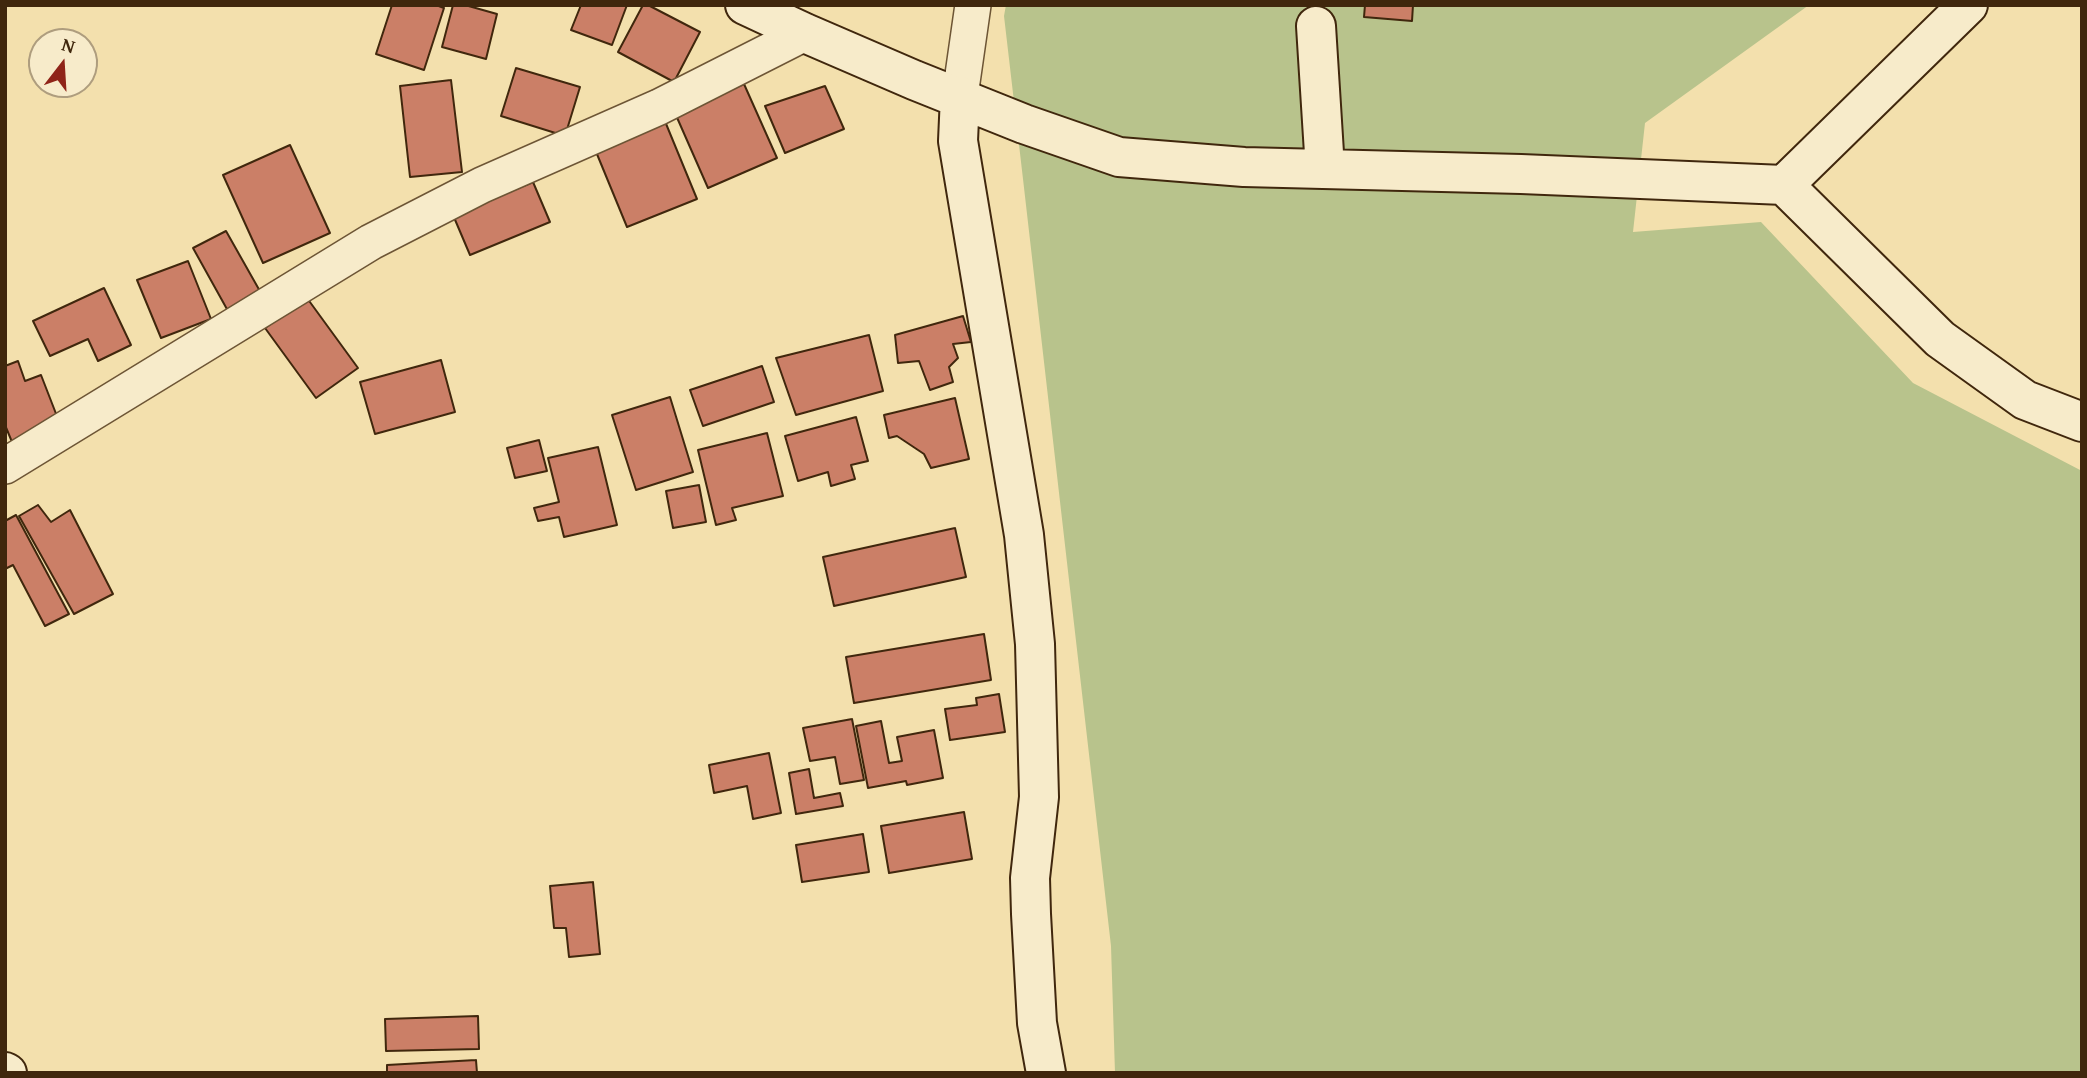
<!DOCTYPE html>
<html>
<head>
<meta charset="utf-8">
<style>
	body { margin:0 }
	#map { position:relative; width:2087px; height:1078px; overflow:hidden; background:#f3e0ad; font-family:"Gentium Book Plus",serif }
	canvas { display:block }
	.frame { position:absolute; inset:0; border:7px solid #40270d; pointer-events:none }
	.north { position:absolute; left:28px; top:28px; width:70px; height:70px; box-sizing:border-box; background:#f7ebca; border:2px solid #ae9d7e; border-radius:50%; rotate:17deg; font-size:19px; font-weight:700; line-height:28px; text-align:center; color:#40270d }
	.north::after { content:''; display:block; margin:auto; width:24px; height:32px; background:#8f2418; clip-path:polygon(50% 0,100% 100%,50% 72%,0 100%) }
</style>
</head>
<body>
<div id="map">
<canvas width="2087" height="1078"></canvas>
<div class="frame"></div>
<div class="north">N</div>
</div>
<script>
const ctx = document.querySelector('canvas').getContext('2d');
ctx.lineJoin = 'round';
function paint(path, color) {
  ctx.fillStyle = color;
  ctx.fill(path, 'evenodd');
}
function shape(rows) {
  const path = new Path2D();
  for (const r of rows) {
    path.moveTo(r[0], r[1]);
    for (let i = 2; i < r.length; i += 2) path.lineTo(r[i], r[i + 1]);
  }
  return path;
}
function trace(path, color, width, dash) {
  ctx.strokeStyle = color;
  ctx.lineWidth = width;
  ctx.lineCap = dash ? 'butt' : 'round';
  ctx.setLineDash(dash || []);
  ctx.stroke(path);
}
paint(shape([
	[1006,5,1809,5,1645,123,1633,232,1761,222,1913,383,2082,471,2082,1073,1115,1073,1111,946,1023,179,1004,16]
]), '#b8c38c');
const building = shape([
	[392,5,436,5,444,8,424,70,376,54,392,5],
	[453,5,465,5,497,14,486,59,442,47,453,5],
	[581,5,627,5,612,45,571,30,581,5],
	[643,5,648,5,700,32,674,82,618,52,643,5],
	[1365,5,1413,5,1412,21,1364,17,1365,5],
	[516,68,580,87,565,136,501,116,516,68],
	[451,80,462,172,410,177,400,86,451,80],
	[744,84,777,158,708,188,675,113,744,84],
	[825,86,844,129,785,153,765,106,825,86],
	[662,114,697,199,627,227,592,142,662,114],
	[290,145,330,233,263,263,223,175,290,145],
	[533,182,550,222,470,255,453,215,533,182],
	[226,231,261,293,228,311,193,248,226,231],
	[188,261,211,319,161,338,137,280,188,261],
	[104,288,131,345,98,361,88,339,50,356,33,321,104,288],
	[307,298,358,368,316,398,265,328,307,298],
	[963,316,971,342,953,344,958,358,949,367,953,382,930,390,919,361,898,363,895,335,963,316],
	[869,335,883,391,796,415,776,358,869,335],
	[441,360,455,412,375,434,360,382,441,360],
	[18,361,25,381,41,375,60,424,12,442,5,425,5,366,18,361],
	[762,366,774,402,703,426,690,390,762,366],
	[670,397,693,472,636,490,612,415,670,397],
	[955,398,969,459,931,468,924,454,897,436,889,438,884,415,955,398],
	[856,417,868,461,851,465,855,479,831,486,828,472,798,481,785,436,856,417],
	[767,433,783,496,732,508,736,520,716,525,698,450,767,433],
	[539,440,547,471,515,478,507,448,539,440],
	[598,447,617,525,564,537,559,517,538,521,534,508,559,502,548,458,598,447],
	[699,485,706,522,673,528,666,491,699,485],
	[38,505,51,522,70,510,113,594,74,614,19,516,38,505],
	[16,515,69,614,45,626,13,565,5,569,5,521,16,515],
	[955,528,966,577,834,606,823,557,955,528],
	[984,634,991,680,854,703,846,657,984,634],
	[999,694,1005,732,950,740,945,709,977,705,976,698,999,694],
	[852,719,864,780,840,784,835,757,810,761,803,728,852,719],
	[881,721,889,763,902,761,897,737,934,730,943,778,907,785,906,781,868,788,856,726,881,721],
	[769,753,781,813,753,819,747,786,714,793,709,765,769,753],
	[809,769,814,798,840,793,843,806,796,814,789,773,809,769],
	[964,812,972,859,889,873,881,826,964,812],
	[863,834,869,872,802,882,796,845,863,834],
	[593,882,600,954,569,957,566,928,554,928,550,886,593,882],
	[478,1016,479,1049,386,1051,385,1019,478,1016],
	[476,1060,477,1073,387,1073,387,1065,476,1060]
]);
paint(building, '#cb7f67');
trace(building, '#40270d', 2);
const street = shape([
	[960,96,973,5],
	[5,466,371,242,482,185,659,107,805,33]
]);
const secondary = shape([
	[745,5,805,33,914,80,1024,124,1119,157,1244,167,1521,174,1784,185,1940,339,2025,400,2082,422],
	[1316,26,1325,169],
	[960,96,958,141,1024,535,1035,644,1039,797,1030,878,1031,914,1037,1023,1046,1073],
	[1784,185,1968,5],
	[5,1072,7,1073]
]);
trace(street, '#6d5535', 38);
trace(secondary, '#40270d', 42);
trace(street, '#f7ebca', 35);
trace(secondary, '#f7ebca', 38);
</script>
</body>
</html>
